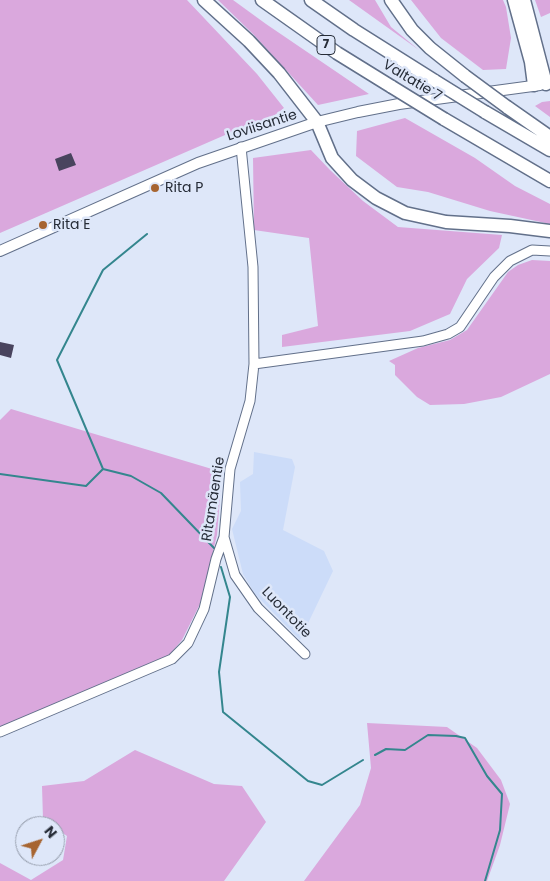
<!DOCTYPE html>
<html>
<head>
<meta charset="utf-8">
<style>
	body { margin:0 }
	#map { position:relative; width:550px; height:881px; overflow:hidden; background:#dee7f9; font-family:Poppins,sans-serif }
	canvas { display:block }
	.north { position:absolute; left:15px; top:816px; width:50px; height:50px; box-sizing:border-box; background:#dee7f9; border:1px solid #949cab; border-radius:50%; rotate:50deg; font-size:14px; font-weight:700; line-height:20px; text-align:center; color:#262c37 }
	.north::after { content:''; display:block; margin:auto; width:18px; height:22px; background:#a76531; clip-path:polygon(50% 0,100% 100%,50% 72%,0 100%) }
</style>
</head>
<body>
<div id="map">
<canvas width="550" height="881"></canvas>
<div class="north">N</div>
</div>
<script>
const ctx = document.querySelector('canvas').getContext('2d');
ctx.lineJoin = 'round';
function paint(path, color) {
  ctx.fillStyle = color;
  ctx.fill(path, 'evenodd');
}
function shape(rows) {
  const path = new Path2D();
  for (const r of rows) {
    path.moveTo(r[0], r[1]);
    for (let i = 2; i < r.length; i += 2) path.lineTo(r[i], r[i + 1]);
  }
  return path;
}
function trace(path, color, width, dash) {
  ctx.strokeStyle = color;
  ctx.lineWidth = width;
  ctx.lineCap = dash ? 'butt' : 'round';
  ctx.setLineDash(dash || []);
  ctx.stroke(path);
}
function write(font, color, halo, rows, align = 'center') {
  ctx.font = font + ' Poppins,sans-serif';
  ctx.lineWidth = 5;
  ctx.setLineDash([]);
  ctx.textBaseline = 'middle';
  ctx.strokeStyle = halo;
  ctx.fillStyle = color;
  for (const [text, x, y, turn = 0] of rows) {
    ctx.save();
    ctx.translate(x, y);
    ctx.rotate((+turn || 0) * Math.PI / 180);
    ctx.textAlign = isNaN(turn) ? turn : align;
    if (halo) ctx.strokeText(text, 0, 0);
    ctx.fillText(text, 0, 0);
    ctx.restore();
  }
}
paint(shape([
	[254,452,292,459,295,467,283,530,324,551,333,571,300,640,255,594,243,574,232,529,241,511,240,482,253,474]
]), '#ccdcf9');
paint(shape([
	[0,0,187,0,257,74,284,108,267,121,248,125,0,233],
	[218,0,233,0,266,24,369,94,318,105,254,35],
	[349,0,375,0,391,27,419,50],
	[411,0,503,0,506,7,511,38,506,69,483,70,441,38],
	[535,0,550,0,550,13,541,17],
	[550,101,550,117,535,106,542,102],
	[405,118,475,158,515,186,550,204,550,224,490,211,428,192,397,187,356,156,357,131],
	[311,150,330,170,363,201,398,227,502,235,499,248,467,279,450,314,410,331,282,347,282,335,318,326,309,238,254,230,253,158],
	[532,260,550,261,550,374,501,397,464,404,430,405,417,397,395,375,395,365,389,361,418,348,450,340,467,330,508,272,518,265],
	[11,409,222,472,217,535,200,604,182,640,169,655,0,727,0,420],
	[367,723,447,727,477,748,501,780,510,804,500,845,487,881,304,881,360,805,371,768],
	[135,750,214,784,242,786,266,822,224,881,0,881,0,863,31,880,63,860,67,836,43,819,42,786,84,781]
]), '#daa8dd');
trace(shape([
	[103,469,57,360,103,270,147,234],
	[0,474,86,486,103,469,131,476,161,493,214,548],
	[221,567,230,597,219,672,223,712,308,781,322,785,363,760],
	[375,755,386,749,405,750,428,735,456,736,465,738,487,776,502,794,500,830,485,881]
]), '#34868e', 2);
paint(shape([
	[71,153,76,165,59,171,55,159],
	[0,342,14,345,11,358,0,355]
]), '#49445e');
const minor = shape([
	[254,364,423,341,448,334,460,327,494,277,510,261,532,250,550,251],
	[224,537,235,575,258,608,305,654],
	[0,732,172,659,188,643,204,609,216,559,224,537,230,469,250,401,254,364,253,267,241,147]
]);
const major = shape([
	[0,251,198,163,317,122,358,112,399,104,540,85]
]);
const highway = shape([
	[204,0,249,41,279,73,317,122,332,158,352,180,376,198,405,213,446,222,510,226,550,231],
	[262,0,337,53,392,87],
	[311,0,354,30,435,81],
	[391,0,412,30,430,48,465,76],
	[514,0,531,62,534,85],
	[524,0,546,84],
	[507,107,550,137],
	[485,112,550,150],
	[444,119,550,181]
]);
trace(minor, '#62708a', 11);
trace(major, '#62708a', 12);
trace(highway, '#62708a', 15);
trace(minor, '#fff', 9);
trace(major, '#fff', 10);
trace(highway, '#fff', 12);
const highwayBridge = shape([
	[465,76,507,107],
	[435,81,485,112],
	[392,87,444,119]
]);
trace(highwayBridge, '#62708a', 15, []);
trace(highwayBridge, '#fff', 12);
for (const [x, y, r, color] of [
	[155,188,5,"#a76531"],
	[43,225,5,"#a76531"]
]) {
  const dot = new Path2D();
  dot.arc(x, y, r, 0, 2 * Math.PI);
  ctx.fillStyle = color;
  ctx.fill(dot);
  trace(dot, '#dee7f9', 2);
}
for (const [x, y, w] of [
	[326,45,18]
]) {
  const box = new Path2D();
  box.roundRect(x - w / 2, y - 9.5, w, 19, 4);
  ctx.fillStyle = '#dee7f9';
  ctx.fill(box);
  trace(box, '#262c37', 1);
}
write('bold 12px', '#262c37', null, [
	["7",326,45]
]);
write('14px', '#262c37', '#dee7f9', [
	["Valtatie 7",412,81,31],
	["Loviisantie",262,126,-18],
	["Ritamäentie",214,499,-81],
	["Luontotie",286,613,46]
]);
write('14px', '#262c37', '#dee7f9', [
	["Rita P",165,188],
	["Rita E",53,225]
], 'left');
</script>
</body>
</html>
